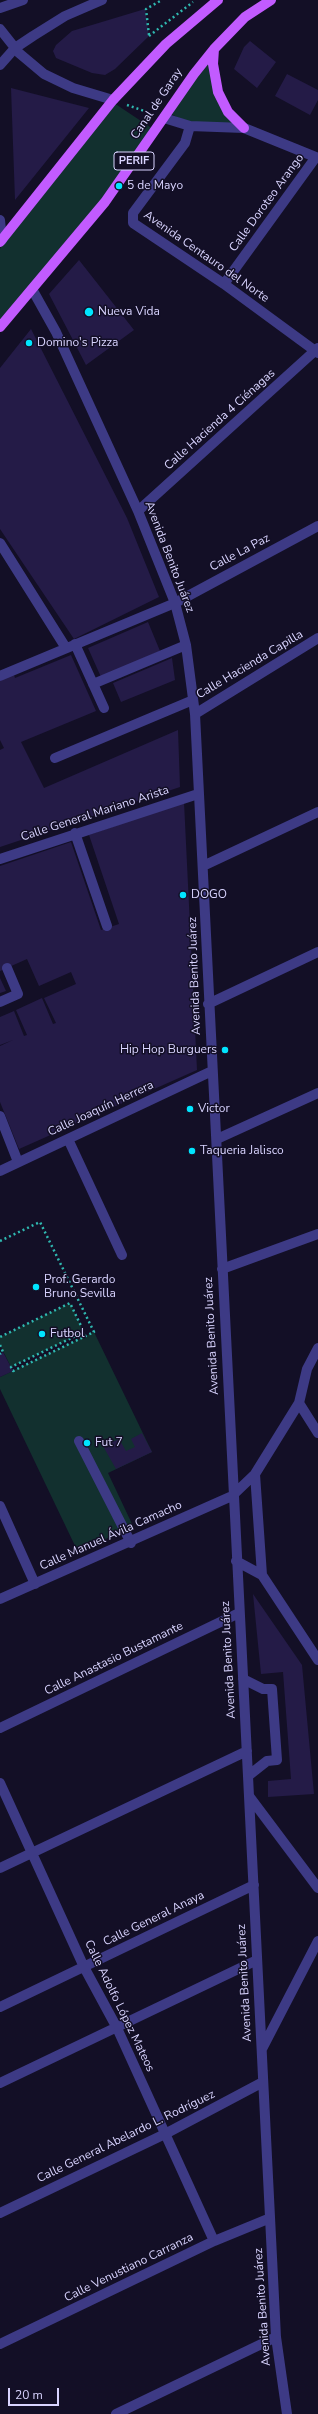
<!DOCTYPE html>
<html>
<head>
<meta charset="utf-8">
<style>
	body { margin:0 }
	#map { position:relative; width:318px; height:2414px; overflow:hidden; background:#130f26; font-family:"Nunito Sans",sans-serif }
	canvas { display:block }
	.scale { position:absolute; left:8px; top:2388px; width:51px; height:18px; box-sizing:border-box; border:2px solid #d9d4ff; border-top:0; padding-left:5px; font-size:12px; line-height:14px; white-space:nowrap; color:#d9d4ff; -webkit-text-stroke:3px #130f26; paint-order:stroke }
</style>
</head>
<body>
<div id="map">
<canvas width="318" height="2414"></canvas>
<div class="scale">20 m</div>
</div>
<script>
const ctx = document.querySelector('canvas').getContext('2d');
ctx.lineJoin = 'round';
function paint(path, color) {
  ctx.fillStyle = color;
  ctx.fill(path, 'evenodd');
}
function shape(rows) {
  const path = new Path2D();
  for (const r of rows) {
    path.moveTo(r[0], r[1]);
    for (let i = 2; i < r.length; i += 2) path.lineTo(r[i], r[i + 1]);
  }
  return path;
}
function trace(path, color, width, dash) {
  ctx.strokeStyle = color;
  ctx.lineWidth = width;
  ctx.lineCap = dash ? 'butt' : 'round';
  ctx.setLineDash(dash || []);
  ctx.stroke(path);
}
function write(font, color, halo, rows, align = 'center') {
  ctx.font = font + ' "Nunito Sans",sans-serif';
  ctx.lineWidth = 3;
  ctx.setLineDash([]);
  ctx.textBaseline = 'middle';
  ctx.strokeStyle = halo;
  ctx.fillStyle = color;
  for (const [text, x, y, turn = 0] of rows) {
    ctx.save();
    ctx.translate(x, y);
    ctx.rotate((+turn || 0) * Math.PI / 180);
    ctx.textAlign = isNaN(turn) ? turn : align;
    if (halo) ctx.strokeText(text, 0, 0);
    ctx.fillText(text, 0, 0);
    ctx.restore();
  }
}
paint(shape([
	[213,53,213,78,242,127,191,124,171,114],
	[114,103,153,129,104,201,0,323,0,249,3,242],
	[70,1303,84,1332,11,1367,0,1345,0,1337],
	[94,1332,152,1452,108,1473,133,1526,78,1552,0,1389,0,1377]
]), '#12302f');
paint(shape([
	[145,9,149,36,115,69,105,75,92,73,56,58,53,51,56,45,72,31],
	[250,41,276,62,257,88,234,69,244,47],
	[287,74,318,90,318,100,310,115,275,96],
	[11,88,89,108,15,200],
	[79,260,134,330,86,365,49,294],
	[31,329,127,518,159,597,74,639,0,529,0,368],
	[148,622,160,651,101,677,88,648],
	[71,655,96,711,21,742,44,788,178,730,180,787,0,847,0,750,4,748,0,740,0,680,14,675,15,678],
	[172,658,175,680,121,702,113,683],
	[184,802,197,1070,19,1149,0,1102,0,1046,13,1040,0,1045,0,1017,14,1011,24,1036,27,1035,16,1010,42,998,53,1024,56,1023,44,998,76,984,71,972,39,986,27,959,0,971,0,866,71,842,101,930,119,924,89,835],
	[0,978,6,991,0,993],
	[3,1352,13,1371,0,1377,0,1354],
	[142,1433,152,1452,116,1469,103,1446,119,1439,126,1451,135,1447,131,1439],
	[253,1594,302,1665,314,1794,268,1797,268,1781,291,1779,283,1672,261,1674]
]), '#241b47');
trace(shape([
	[149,35,146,9,162,0],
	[149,36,193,2],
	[127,105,150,113],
	[0,1241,40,1222,94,1332,13,1371,11,1367,84,1332,70,1303,0,1337],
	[0,1345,3,1352,0,1354]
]), '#2fb8b0', 2.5, [2, 3]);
trace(shape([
	[0,8,23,0],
	[0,29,19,53,44,74,73,88,113,100],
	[0,65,15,48,33,36,65,16,102,0],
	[164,118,190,126,244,128,318,158],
	[190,126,185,143,133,213,133,223,224,284,318,353],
	[0,220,2,240],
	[224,284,316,157],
	[32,289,56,332,138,511,175,603,186,645,195,714,276,2337,287,2414],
	[138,511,318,348],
	[0,543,66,648],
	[75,644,104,708],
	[0,676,175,603,318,526],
	[93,684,186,645],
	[195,714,318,638],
	[55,758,193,700],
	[75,833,107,926],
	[0,859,198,794],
	[203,866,318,812],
	[0,1002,18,994,7,968],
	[208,1004,318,952],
	[0,1116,18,1162],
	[68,1139,122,1255],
	[217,1139,318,1093],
	[0,1171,212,1071],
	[222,1269,318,1234],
	[299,1403,318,1433],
	[79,1441,131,1543],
	[255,1474,262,1575],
	[0,1506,35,1584],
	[236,1561,262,1575,318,1660],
	[0,1599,232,1496,255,1474,299,1403,307,1369,318,1348],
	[243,1679,263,1689,272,1689,277,1760,267,1761,248,1776],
	[0,1728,239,1613],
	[0,1783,84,1967,117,2028,214,2241],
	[249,1796,318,1888],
	[0,1868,247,1751],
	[0,2007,254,1885],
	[262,2049,318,1941],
	[0,2083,257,1960],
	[0,2213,165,2134,263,2082],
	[0,2344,214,2241,270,2218],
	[116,2414,276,2337]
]), '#3d3a85', 10);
trace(shape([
	[214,49,213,64,218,92,228,112,244,128],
	[0,242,113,100,166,44,218,0],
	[0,327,105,202,194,74,214,49,245,17,271,0]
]), '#c25bff', 10);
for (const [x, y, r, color] of [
	[119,186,4,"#00e5ff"],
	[89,312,5,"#00e5ff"],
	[29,343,4,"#00e5ff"],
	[183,895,4,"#00e5ff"],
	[225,1050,4,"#00e5ff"],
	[190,1109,4,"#00e5ff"],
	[192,1151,4,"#00e5ff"],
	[36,1287,4,"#00e5ff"],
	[42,1334,4,"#00e5ff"],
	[87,1443,4,"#00e5ff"]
]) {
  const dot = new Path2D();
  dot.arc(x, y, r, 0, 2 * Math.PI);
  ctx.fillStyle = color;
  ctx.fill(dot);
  trace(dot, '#130f26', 1.5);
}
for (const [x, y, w] of [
	[134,161,40]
]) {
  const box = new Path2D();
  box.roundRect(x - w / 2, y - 9, w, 18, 3);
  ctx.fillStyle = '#130f26';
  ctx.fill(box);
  trace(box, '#d9d4ff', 1);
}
write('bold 11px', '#d9d4ff', null, [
	["PERIF",134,161]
]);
write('12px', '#d9d4ff', '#130f26', [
	["Canal de Garay",157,104,-56],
	["Calle Doroteo Arango",267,203,-54],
	["Avenida Centauro del Norte",206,257,35],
	["Calle Hacienda 4 Ciénagas",220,420,-42],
	["Calle La Paz",240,553,-28],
	["Avenida Benito Juárez",169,557,69],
	["Calle Hacienda Capilla",250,665,-31],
	["Calle General Mariano Arista",95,814,-18],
	["Avenida Benito Juárez",195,976,-92],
	["Calle Joaquín Herrera",101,1109,-25],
	["Avenida Benito Juárez",212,1336,-93],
	["Calle Manuel Ávila Camacho",111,1536,-24],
	["Calle Anastasio Bustamante",114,1659,-26],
	["Avenida Benito Juárez",229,1660,-93],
	["Calle General Anaya",154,1919,-26],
	["Avenida Benito Juárez",245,1983,-93],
	["Calle Adolfo López Mateos",119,2006,64],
	["Calle General Abelardo L. Rodríguez",126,2137,-26],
	["Calle Venustiano Carranza",129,2268,-26],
	["Avenida Benito Juárez",263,2307,-94]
]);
write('12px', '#d9d4ff', '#130f26', [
	["5 de Mayo",127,186],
	["Nueva Vida",98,312],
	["Domino's Pizza",37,343],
	["DOGO",191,895],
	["Hip Hop Burguers",217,1050,"right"],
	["Victor",198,1109],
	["Taqueria Jalisco",200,1151],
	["Prof. Gerardo",44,1280],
	["Bruno Sevilla",44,1294],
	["Futbol",50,1334],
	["Fut 7",95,1443]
], 'left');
</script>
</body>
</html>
